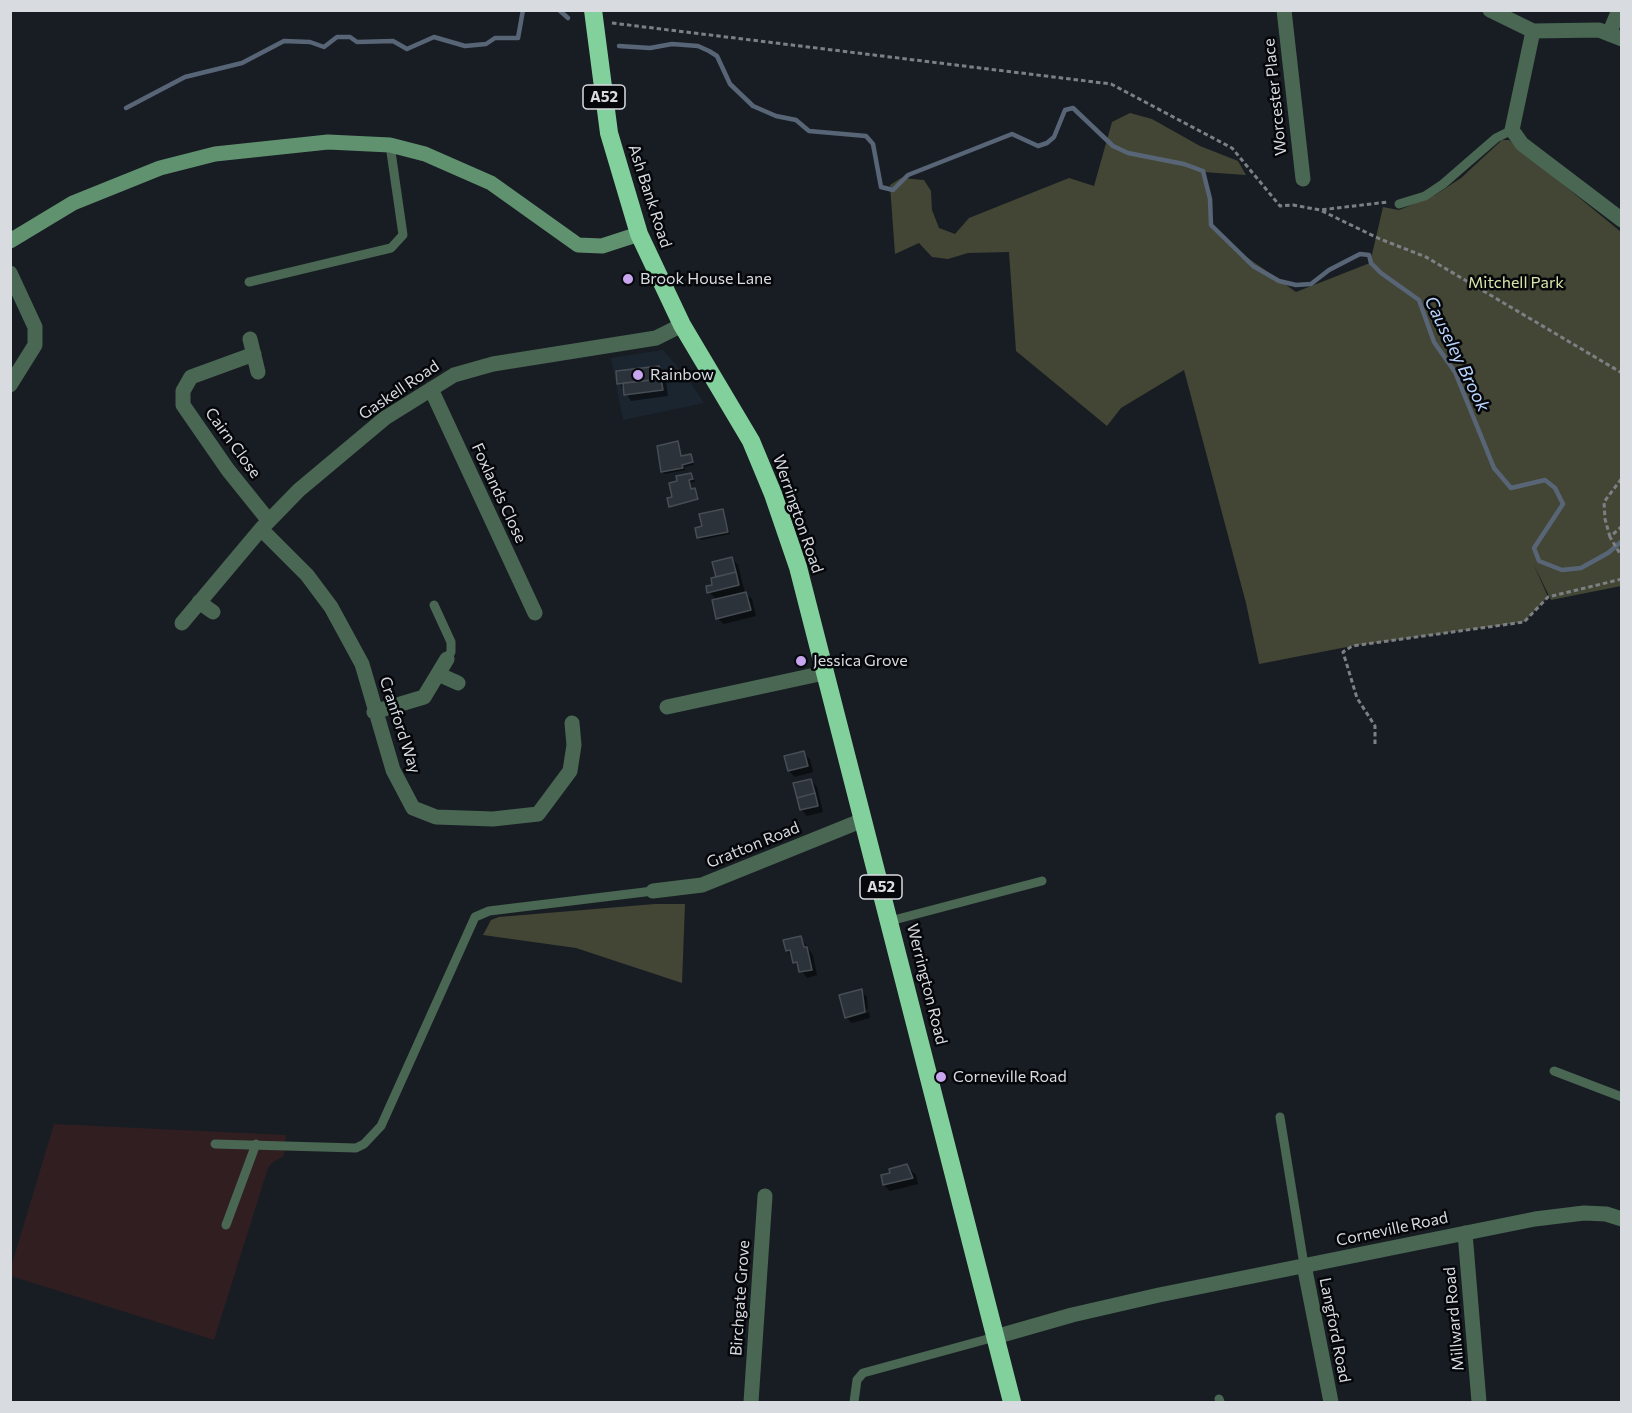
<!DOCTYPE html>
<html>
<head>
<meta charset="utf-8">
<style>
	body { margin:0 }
	#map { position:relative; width:1632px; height:1413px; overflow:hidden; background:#181d23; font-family:Commissioner,sans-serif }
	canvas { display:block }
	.frame { position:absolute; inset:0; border:12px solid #d8dbe0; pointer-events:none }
</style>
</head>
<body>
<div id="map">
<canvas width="1632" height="1413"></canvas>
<div class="frame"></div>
</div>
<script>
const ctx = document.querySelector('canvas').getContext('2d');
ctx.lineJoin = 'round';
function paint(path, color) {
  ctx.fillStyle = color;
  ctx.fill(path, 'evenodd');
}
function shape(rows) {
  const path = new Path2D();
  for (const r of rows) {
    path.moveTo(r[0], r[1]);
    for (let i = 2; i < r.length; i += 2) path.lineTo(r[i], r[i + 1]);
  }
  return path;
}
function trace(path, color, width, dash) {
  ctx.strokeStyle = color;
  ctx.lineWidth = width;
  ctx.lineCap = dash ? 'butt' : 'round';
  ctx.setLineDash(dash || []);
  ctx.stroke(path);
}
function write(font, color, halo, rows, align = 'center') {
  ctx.font = font + ' Commissioner,sans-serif';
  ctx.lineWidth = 5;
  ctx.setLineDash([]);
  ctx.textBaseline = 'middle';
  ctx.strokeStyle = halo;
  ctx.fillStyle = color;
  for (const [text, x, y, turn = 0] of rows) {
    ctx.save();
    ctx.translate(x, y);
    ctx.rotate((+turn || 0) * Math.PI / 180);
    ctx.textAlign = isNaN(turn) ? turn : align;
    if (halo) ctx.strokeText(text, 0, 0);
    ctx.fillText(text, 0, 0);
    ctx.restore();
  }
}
paint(shape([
	[663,350,688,379,704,403,623,420,611,358]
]), '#1b2530');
paint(shape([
	[54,1124,286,1135,284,1156,273,1162,268,1168,214,1340,11,1276,11,1267]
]), '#301e21');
paint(shape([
	[1130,113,1152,119,1200,146,1238,161,1246,175,1203,172,1210,199,1211,225,1227,243,1296,292,1370,263,1383,207,1399,210,1435,195,1461,178,1502,140,1509,140,1621,232,1621,586,1551,600,1533,563,1548,597,1524,622,1352,646,1259,664,1246,603,1184,370,1121,408,1107,426,1016,351,1009,252,968,253,948,259,932,257,919,243,895,254,890,185,901,178,924,180,931,191,932,210,939,228,955,234,969,218,1069,178,1094,186,1112,122],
	[655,904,685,904,682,983,576,948,483,935,491,920,499,917]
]), '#434634');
paint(shape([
	[659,368,665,374,668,396,631,401,619,383],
	[677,443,682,457,690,455,694,465,684,467,685,470,665,474,662,472],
	[691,474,695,482,690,483,692,490,697,492,699,498,670,505],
	[723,511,730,534,701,540,699,537,703,528],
	[732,559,738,565,745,593,752,599,756,616,724,624,717,618,717,600,709,592],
	[803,753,810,759,813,772,795,777,789,771],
	[811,780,817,787,823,812,807,816,801,809],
	[801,938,813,955,817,975,807,978,787,951],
	[861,991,867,997,868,1009,848,1015,848,1018,869,1012,870,1018,852,1023,846,1017],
	[906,1166,916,1175,918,1184,890,1191,884,1185]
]), '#0007');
trace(shape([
	[559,10,568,18],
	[619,46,650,48,672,44,698,46,709,51,717,56,730,84,753,106,776,116,796,120,809,131,866,136,873,144,881,187,893,190,908,175,1012,134,1038,146,1047,143,1054,137,1065,110,1073,108,1113,146,1128,153,1184,164,1203,171,1210,199,1211,225,1253,266,1279,281,1296,285,1311,284,1329,270,1360,254,1369,255,1371,263,1381,273,1419,300,1434,342,1455,372,1494,468,1511,488,1545,480,1555,488,1563,504,1534,548,1539,561,1562,570,1581,568,1608,553,1622,541],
	[126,108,185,77,242,63,284,41,310,42,324,47,337,37,350,37,357,42,393,41,407,49,434,37,465,46,486,44,495,38,518,38,523,10]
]), '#586577', 4.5);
const building = shape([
	[659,366,661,379,617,384,616,371,659,366],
	[661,379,663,390,624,395,623,383,661,379],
	[678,441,681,456,691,454,693,462,682,465,683,468,661,472,657,446,678,441],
	[691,473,693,479,689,480,691,489,695,488,698,499,669,507,667,498,672,497,669,483,677,481,676,476,691,473],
	[723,509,728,532,697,538,695,528,702,526,699,514,723,509],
	[732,557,736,572,716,577,712,562,732,557],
	[736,572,739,585,707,593,706,586,712,585,711,578,736,572],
	[746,592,751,610,716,619,712,600,746,592],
	[804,751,808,766,788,771,784,756,804,751],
	[811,779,815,793,797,798,793,783,811,779],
	[815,793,818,806,800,810,797,798,815,793],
	[801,936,804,947,807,947,812,970,799,972,797,962,793,963,790,950,786,951,783,940,801,936],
	[862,989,865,1012,845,1018,839,995,862,989],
	[907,1164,913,1178,883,1185,881,1175,890,1173,889,1169,907,1164]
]);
paint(building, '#2c3239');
trace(building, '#474d54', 1.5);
trace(shape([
	[612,23,1111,84,1232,148,1280,206,1293,205,1320,210,1388,202],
	[1322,211,1380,239,1426,257,1622,373],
	[1622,526,1610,537,1622,557],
	[1610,537,1605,519,1604,502,1622,478],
	[1375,744,1375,726,1357,698,1343,652,1352,646,1524,622,1548,597,1622,579]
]), '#7c8085', 3, [4.5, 3]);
trace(shape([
	[1399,204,1425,196,1443,184,1496,138,1512,130],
	[249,282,391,248,403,235,390,145],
	[434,605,451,642,451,652,447,659],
	[890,921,1042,881],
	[1554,1071,1622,1097],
	[1280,1117,1304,1265],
	[215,1144,356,1148,364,1144,381,1126,475,917,489,911,653,891],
	[226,1225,256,1144],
	[1219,1399,1220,1402],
	[854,1402,857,1380,863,1373,995,1337]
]), '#496752', 9);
trace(shape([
	[1284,10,1303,179],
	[1490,10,1533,31,1599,30,1622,39],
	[1533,31,1512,130,1522,144,1622,220],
	[1609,34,1619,10],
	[10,273,35,327,35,345,10,385],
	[250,339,258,372],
	[254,354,191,377,183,391,183,405,228,470,269,521],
	[431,389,535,613],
	[261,529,307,575,331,607,362,664,393,770,413,808,436,817,493,819,538,814,570,771,574,745,572,723],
	[199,602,213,612],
	[182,623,261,529,299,490,385,418,454,375,493,364,656,338,682,325],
	[438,674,458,683],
	[667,707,824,673],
	[374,712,424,697,447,659],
	[653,891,702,885,863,820],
	[1465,1233,1479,1402],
	[1304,1265,1331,1402],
	[995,1337,1072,1315,1159,1295,1535,1219,1584,1213,1606,1214,1622,1219],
	[751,1402,765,1196]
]), '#496752', 15);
trace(shape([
	[10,241,73,203,160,168,215,154,328,142,390,145,425,154,491,183,578,245,602,246,639,234]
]), '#609270', 15);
trace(shape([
	[593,10,609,133,639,234,682,325,751,441,773,494,798,567,1012,1402]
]), '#82d19c', 18);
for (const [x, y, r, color] of [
	[628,279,6,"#c8a6ef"],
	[638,375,6,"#c8a6ef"],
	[801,661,6,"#c8a6ef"],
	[941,1077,6,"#c8a6ef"]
]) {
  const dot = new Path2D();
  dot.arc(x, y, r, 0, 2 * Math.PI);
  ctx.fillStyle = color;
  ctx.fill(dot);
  trace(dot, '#05070a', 2);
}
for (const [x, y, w] of [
	[604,97,42],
	[881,887,42]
]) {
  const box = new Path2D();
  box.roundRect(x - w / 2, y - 12, w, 24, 4.5);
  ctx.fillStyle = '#05070a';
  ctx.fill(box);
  trace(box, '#d8dbe0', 1.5);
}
write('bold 15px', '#d8dbe0', null, [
	["A52",604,97],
	["A52",881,887]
]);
write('16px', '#d8dbe0', '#05070a', [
	["Worcester Place",1275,97,-96],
	["Ash Bank Road",650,196,72],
	["Gaskell Road",399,390,-34],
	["Cairn Close",233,443,54],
	["Foxlands Close",499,493,65],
	["Werrington Road",798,514,71],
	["Cranford Way",400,725,72],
	["Gratton Road",753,845,-22],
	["Werrington Road",927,984,76],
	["Corneville Road",1392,1229,-12],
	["Birchgate Grove",740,1298,-86],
	["Millward Road",1454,1319,-95],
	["Langford Road",1335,1330,79]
]);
write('16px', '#d8dbe0', '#05070a', [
	["Brook House Lane",640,279],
	["Rainbow",650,375],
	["Jessica Grove",813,661],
	["Corneville Road",953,1077]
], 'left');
write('16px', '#dbe5a9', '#05070a', [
	["Mitchell Park",1516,283]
]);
write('italic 18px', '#b9d5fd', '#05070a', [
	["Causeley Brook",1457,354,64]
]);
</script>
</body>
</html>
